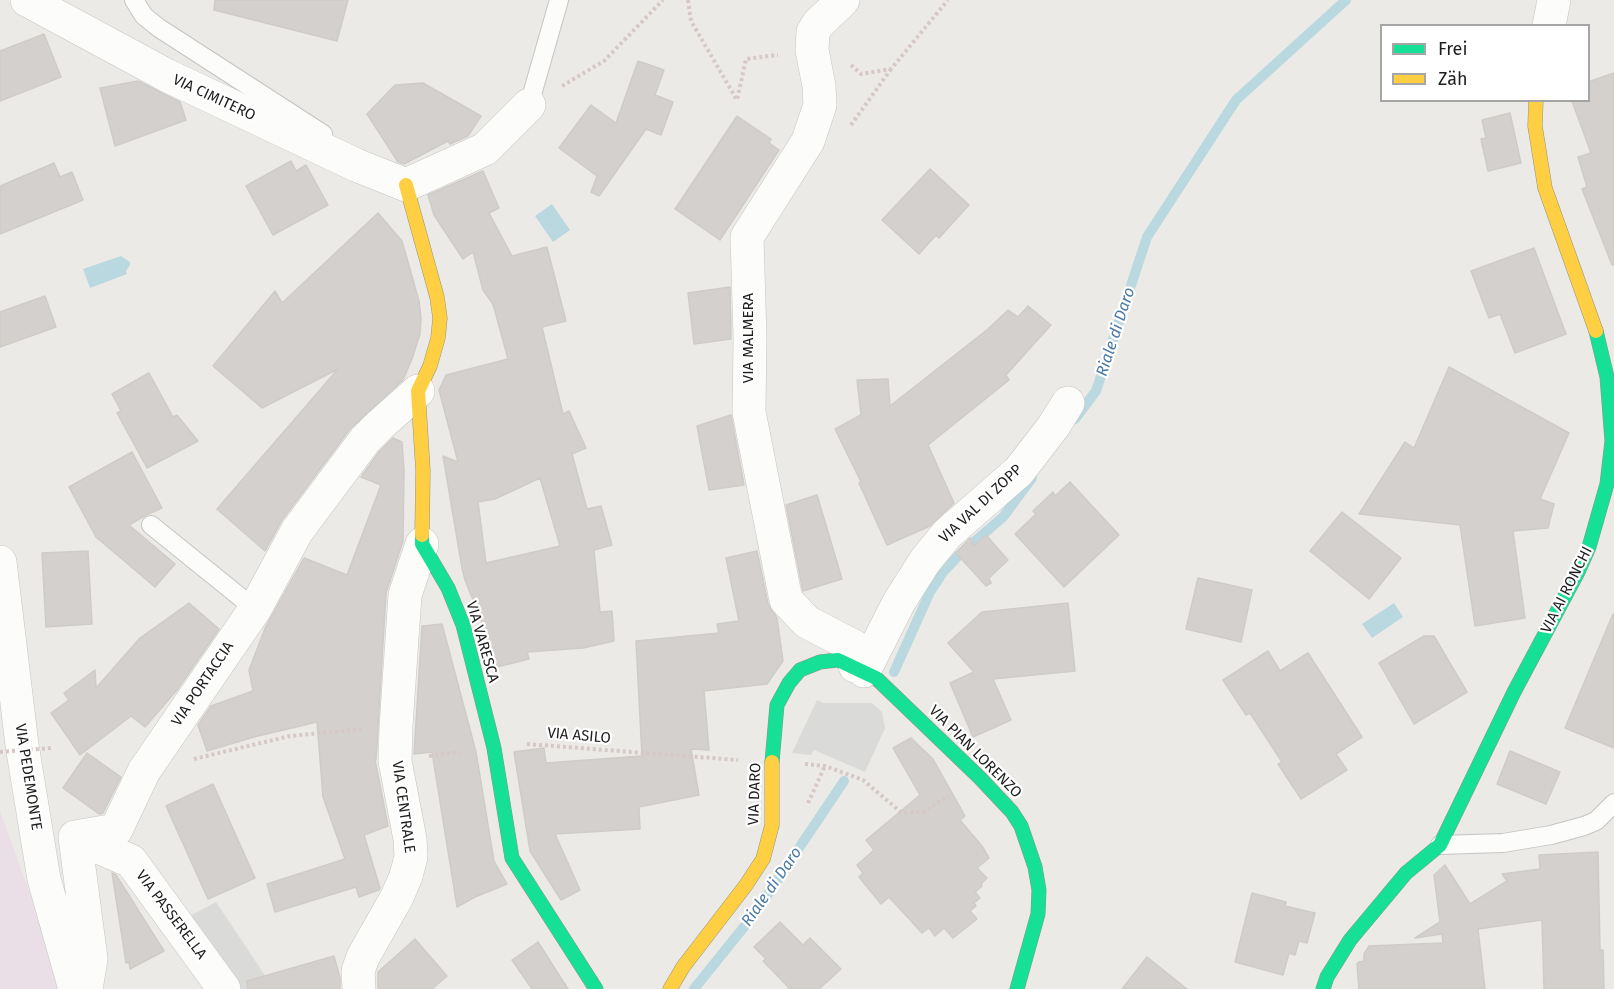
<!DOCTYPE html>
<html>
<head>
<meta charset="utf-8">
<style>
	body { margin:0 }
	#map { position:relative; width:1614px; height:989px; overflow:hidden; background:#eceae7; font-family:"Fira Sans",sans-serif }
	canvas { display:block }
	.legend { position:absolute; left:1380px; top:24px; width:210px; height:78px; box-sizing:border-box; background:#fff; border:2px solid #a5a5a5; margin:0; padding:8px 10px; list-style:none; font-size:18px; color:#1e1e1e }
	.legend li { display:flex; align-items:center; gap:12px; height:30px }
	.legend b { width:30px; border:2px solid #a5a5a5 }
</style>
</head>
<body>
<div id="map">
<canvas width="1614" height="989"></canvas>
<ul class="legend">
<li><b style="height:8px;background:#16e098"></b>Frei</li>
<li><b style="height:8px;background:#ffcf43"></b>Zäh</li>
</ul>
</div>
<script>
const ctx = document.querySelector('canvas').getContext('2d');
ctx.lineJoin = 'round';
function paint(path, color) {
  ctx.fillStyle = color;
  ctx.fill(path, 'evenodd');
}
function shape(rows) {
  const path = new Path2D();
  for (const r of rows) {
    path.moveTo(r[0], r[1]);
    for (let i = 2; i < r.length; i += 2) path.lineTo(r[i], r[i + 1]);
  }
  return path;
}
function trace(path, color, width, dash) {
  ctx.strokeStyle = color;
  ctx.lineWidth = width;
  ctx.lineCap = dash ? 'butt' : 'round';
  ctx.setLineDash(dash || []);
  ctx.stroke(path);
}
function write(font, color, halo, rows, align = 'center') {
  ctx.font = font + ' "Fira Sans",sans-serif';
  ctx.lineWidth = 4.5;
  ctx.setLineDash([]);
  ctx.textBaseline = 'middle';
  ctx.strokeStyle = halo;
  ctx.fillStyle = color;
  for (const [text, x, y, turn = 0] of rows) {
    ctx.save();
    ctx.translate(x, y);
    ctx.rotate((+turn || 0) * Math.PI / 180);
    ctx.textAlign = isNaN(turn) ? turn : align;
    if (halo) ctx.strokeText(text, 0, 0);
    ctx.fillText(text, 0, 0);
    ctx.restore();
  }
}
paint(shape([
	[0,811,30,894,72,989,0,989]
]), '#eadfe6');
paint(shape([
	[817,700,824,703,872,703,882,712,885,728,865,772,814,750,811,755,792,753],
	[216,902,274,989,231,989,184,919]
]), '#dadad8');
paint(shape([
	[552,204,570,230,553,242,535,216],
	[121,256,130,262,130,265,126,271,127,274,90,288,83,269],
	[1394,603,1403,617,1372,638,1362,624]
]), '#bad8df');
trace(shape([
	[1075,419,1096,391,1147,237,1236,100,1346,0],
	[894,672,930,592,943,572,959,555,1003,517,1032,478],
	[694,989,756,912,844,781]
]), '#bad8df', 10);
const building = shape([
	[215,0,348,0,337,41,214,10,215,0],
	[44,34,61,77,0,101,0,51,44,34],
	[638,61,664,70,655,95,673,102,661,135,646,129,599,196,591,192,597,176,559,148,591,105,616,123,638,61],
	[1614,73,1614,265,1612,265,1582,189,1587,187,1578,157,1591,153,1572,101,1588,100,1588,82,1614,73],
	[138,81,180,102,186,120,115,146,100,88,138,81],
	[423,83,481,116,468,136,450,144,448,141,404,164,398,162,367,114,395,85,423,83],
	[1510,113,1521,163,1488,171,1481,139,1486,138,1482,120,1510,113],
	[737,116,771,139,769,143,779,150,720,240,675,209,737,116],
	[291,161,296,171,306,165,328,205,273,235,246,186,291,161],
	[54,163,60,177,72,172,83,200,0,234,0,186,54,163],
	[930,169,969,205,939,238,936,235,919,254,882,220,930,169],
	[483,171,499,208,489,213,512,256,547,247,566,321,542,327,563,414,569,411,586,448,572,454,587,509,601,506,612,545,594,550,600,612,612,611,614,641,583,648,527,652,529,659,493,668,481,620,465,580,462,568,443,456,458,462,439,390,446,375,508,359,493,304,483,290,473,252,463,259,434,215,428,195,483,171],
	[540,478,560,546,486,563,478,502,495,499,540,478],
	[378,213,402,241,419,301,421,318,420,334,412,359,403,380,350,429,282,520,265,551,217,509,338,369,262,408,213,366,275,291,282,303,378,213],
	[1534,248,1566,334,1515,353,1500,314,1489,318,1471,271,1534,248],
	[730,287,731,339,694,344,688,293,730,287],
	[45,296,56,327,0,347,0,312,45,296],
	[1028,306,1051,325,1006,375,1009,380,928,445,954,503,930,526,887,545,859,483,861,482,835,429,861,415,857,380,888,379,890,406,988,329,1008,310,1018,317,1028,306],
	[1449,367,1569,433,1540,499,1554,504,1548,528,1513,531,1525,618,1475,626,1460,525,1359,514,1405,442,1414,448,1449,367],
	[149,373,173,417,177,415,198,441,147,468,117,413,121,411,112,394,149,373],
	[731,415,744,485,709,490,697,426,731,415],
	[393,438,402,442,404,471,403,541,386,593,376,760,375,760,388,826,364,835,380,888,379,890,359,897,356,887,275,912,267,884,345,859,323,797,317,722,254,737,207,751,198,725,211,706,253,691,249,670,266,626,304,558,347,575,381,485,361,477,379,452,393,438],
	[132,452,162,508,146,515,129,525,175,564,155,587,96,537,69,487,132,452],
	[1070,482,1119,535,1064,587,1015,534,1036,514,1033,511,1053,492,1055,496,1070,482],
	[817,495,842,579,803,591,786,505,817,495],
	[1342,512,1401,558,1369,599,1310,551,1342,512],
	[986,535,1008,560,989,578,991,583,986,586,956,553,970,538,974,546,986,535],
	[88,551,92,624,46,627,42,553,88,551],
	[757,551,768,604,777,618,783,661,767,684,704,691,709,750,691,749,699,795,639,807,640,829,555,834,580,890,561,900,530,851,514,752,544,748,546,763,642,756,636,641,719,633,717,624,739,621,726,558,757,551],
	[1198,578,1252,590,1241,642,1186,629,1198,578],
	[189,603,219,629,177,690,145,727,131,716,80,755,51,713,69,700,64,693,95,670,96,688,140,638,189,603],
	[1068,603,1075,671,993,679,1011,720,973,737,950,683,974,672,948,643,982,612,1068,603],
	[1613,614,1614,614,1614,748,1565,728,1613,614],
	[442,624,476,752,494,861,507,884,475,897,457,907,432,752,414,754,422,626,442,624],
	[1424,636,1434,636,1467,692,1414,724,1379,663,1424,636],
	[1268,651,1280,671,1308,653,1362,737,1336,754,1347,770,1301,799,1278,764,1282,762,1250,713,1246,715,1223,680,1268,651],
	[911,738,933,759,965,816,960,820,982,846,989,858,977,868,987,878,981,884,982,886,975,892,980,898,974,903,976,906,970,911,977,919,953,938,944,928,935,936,929,928,922,933,889,897,881,904,859,877,863,873,857,865,874,850,866,840,920,795,893,748,911,738],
	[1510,751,1560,772,1546,804,1497,784,1510,751],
	[87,753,121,777,103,813,99,814,63,788,87,753],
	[213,784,255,878,208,899,166,806,213,784],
	[1598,852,1600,950,1603,950,1604,989,1544,989,1542,920,1478,929,1485,989,1359,989,1357,964,1359,962,1364,961,1364,954,1369,946,1443,943,1442,934,1415,938,1440,922,1434,875,1445,865,1470,904,1507,881,1502,874,1540,869,1539,855,1598,852],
	[112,873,116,875,164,951,130,969,129,962,126,963,112,873],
	[1252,893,1286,902,1285,906,1315,913,1307,943,1299,941,1295,955,1289,953,1283,975,1235,962,1252,893],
	[780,922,803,945,810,938,841,969,819,989,790,989,763,961,766,959,754,947,780,922],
	[415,939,447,976,432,989,378,989,378,972,415,939],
	[538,942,568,989,532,989,512,960,538,942],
	[334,956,340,978,340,989,248,989,247,981,334,956],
	[1147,957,1187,989,1122,989,1147,957]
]);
paint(building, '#d3d0ce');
trace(building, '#cfccc8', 1.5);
const lane = shape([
	[134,0,144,16,159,28,323,134],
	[529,105,559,0],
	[151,525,255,609],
	[1440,845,1503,843,1551,835,1584,826,1596,821,1614,803]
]);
const street = shape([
	[27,0,166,75,356,165,406,185,485,149,529,105],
	[843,0,818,24,813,32,812,50,819,86,820,105,808,141,747,237,750,337,749,412,786,600,807,622,855,647,855,666],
	[1549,26,1554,0],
	[0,562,22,745,44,879,75,989],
	[864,671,899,602,925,561,947,534,1019,471,1053,427,1068,403],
	[75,837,116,830,144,771,255,609,297,531,365,440,380,425,418,391],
	[75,837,131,861,224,989],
	[75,837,91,959,86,989],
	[359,989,358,971,363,957,397,897,406,876,411,857,410,839,395,761,396,726,405,595,422,544]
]);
const fast = shape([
	[422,535,422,544,448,588,463,625,494,748,512,858,596,989],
	[772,762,777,705,789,683,800,670,820,662,838,660,876,678,980,778,1012,812,1021,826,1035,867,1039,890,1038,914,1017,989],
	[1323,989,1327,977,1350,940,1406,873,1440,845,1514,692,1578,572,1589,547,1607,484,1612,441,1607,377,1596,331]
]);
const slow = shape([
	[1536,100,1535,126,1545,188,1596,331],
	[406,185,437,297,440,318,438,338,430,366,418,391,423,471,422,535],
	[670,989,683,967,746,885,763,859,772,825,772,762]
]);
trace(lane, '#c5c4c3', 20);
trace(street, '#c5c4c3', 34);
trace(fast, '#95957f', 15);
trace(slow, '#95957f', 15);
trace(shape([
	[688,0,691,21,737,100,746,59,778,55],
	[851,65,861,74,891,69,948,0],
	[562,86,604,61,663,0],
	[851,125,891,69],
	[527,744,738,760],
	[429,756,460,752],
	[194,759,290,736,364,729],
	[805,764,825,766,863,780,902,813,923,812,949,796],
	[808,803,825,766]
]), '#d6c8c6', 4, [3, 3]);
trace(lane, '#fcfcfb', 18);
trace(street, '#fcfcfb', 33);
trace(fast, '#16e098', 14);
trace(slow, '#ffcf43', 14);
trace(shape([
	[0,752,52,748]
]), '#d6c8c6', 4, [3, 3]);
write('15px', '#1e1e1e', '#fff', [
	["VIA CIMITERO",214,98,25],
	["VIA MALMERA",749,338,-90],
	["VIA VAL DI ZOPP",981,504,-43],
	["VIA AI RONCHI",1567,590,-63],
	["VIA VARESCA",482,642,74],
	["VIA PORTACCIA",203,684,-56],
	["VIA ASILO",579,736,5],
	["VIA PIAN LORENZO",975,752,45],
	["VIA PEDEMONTE",28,777,81],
	["VIA DARO",755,794,-88],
	["VIA CENTRALE",403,807,82],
	["VIA PASSERELLA",171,915,53]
]);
write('italic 16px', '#4979a4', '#fff', [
	["Riale di Daro",1116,332,-72],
	["Riale di Daro",772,887,-55]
]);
</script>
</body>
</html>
